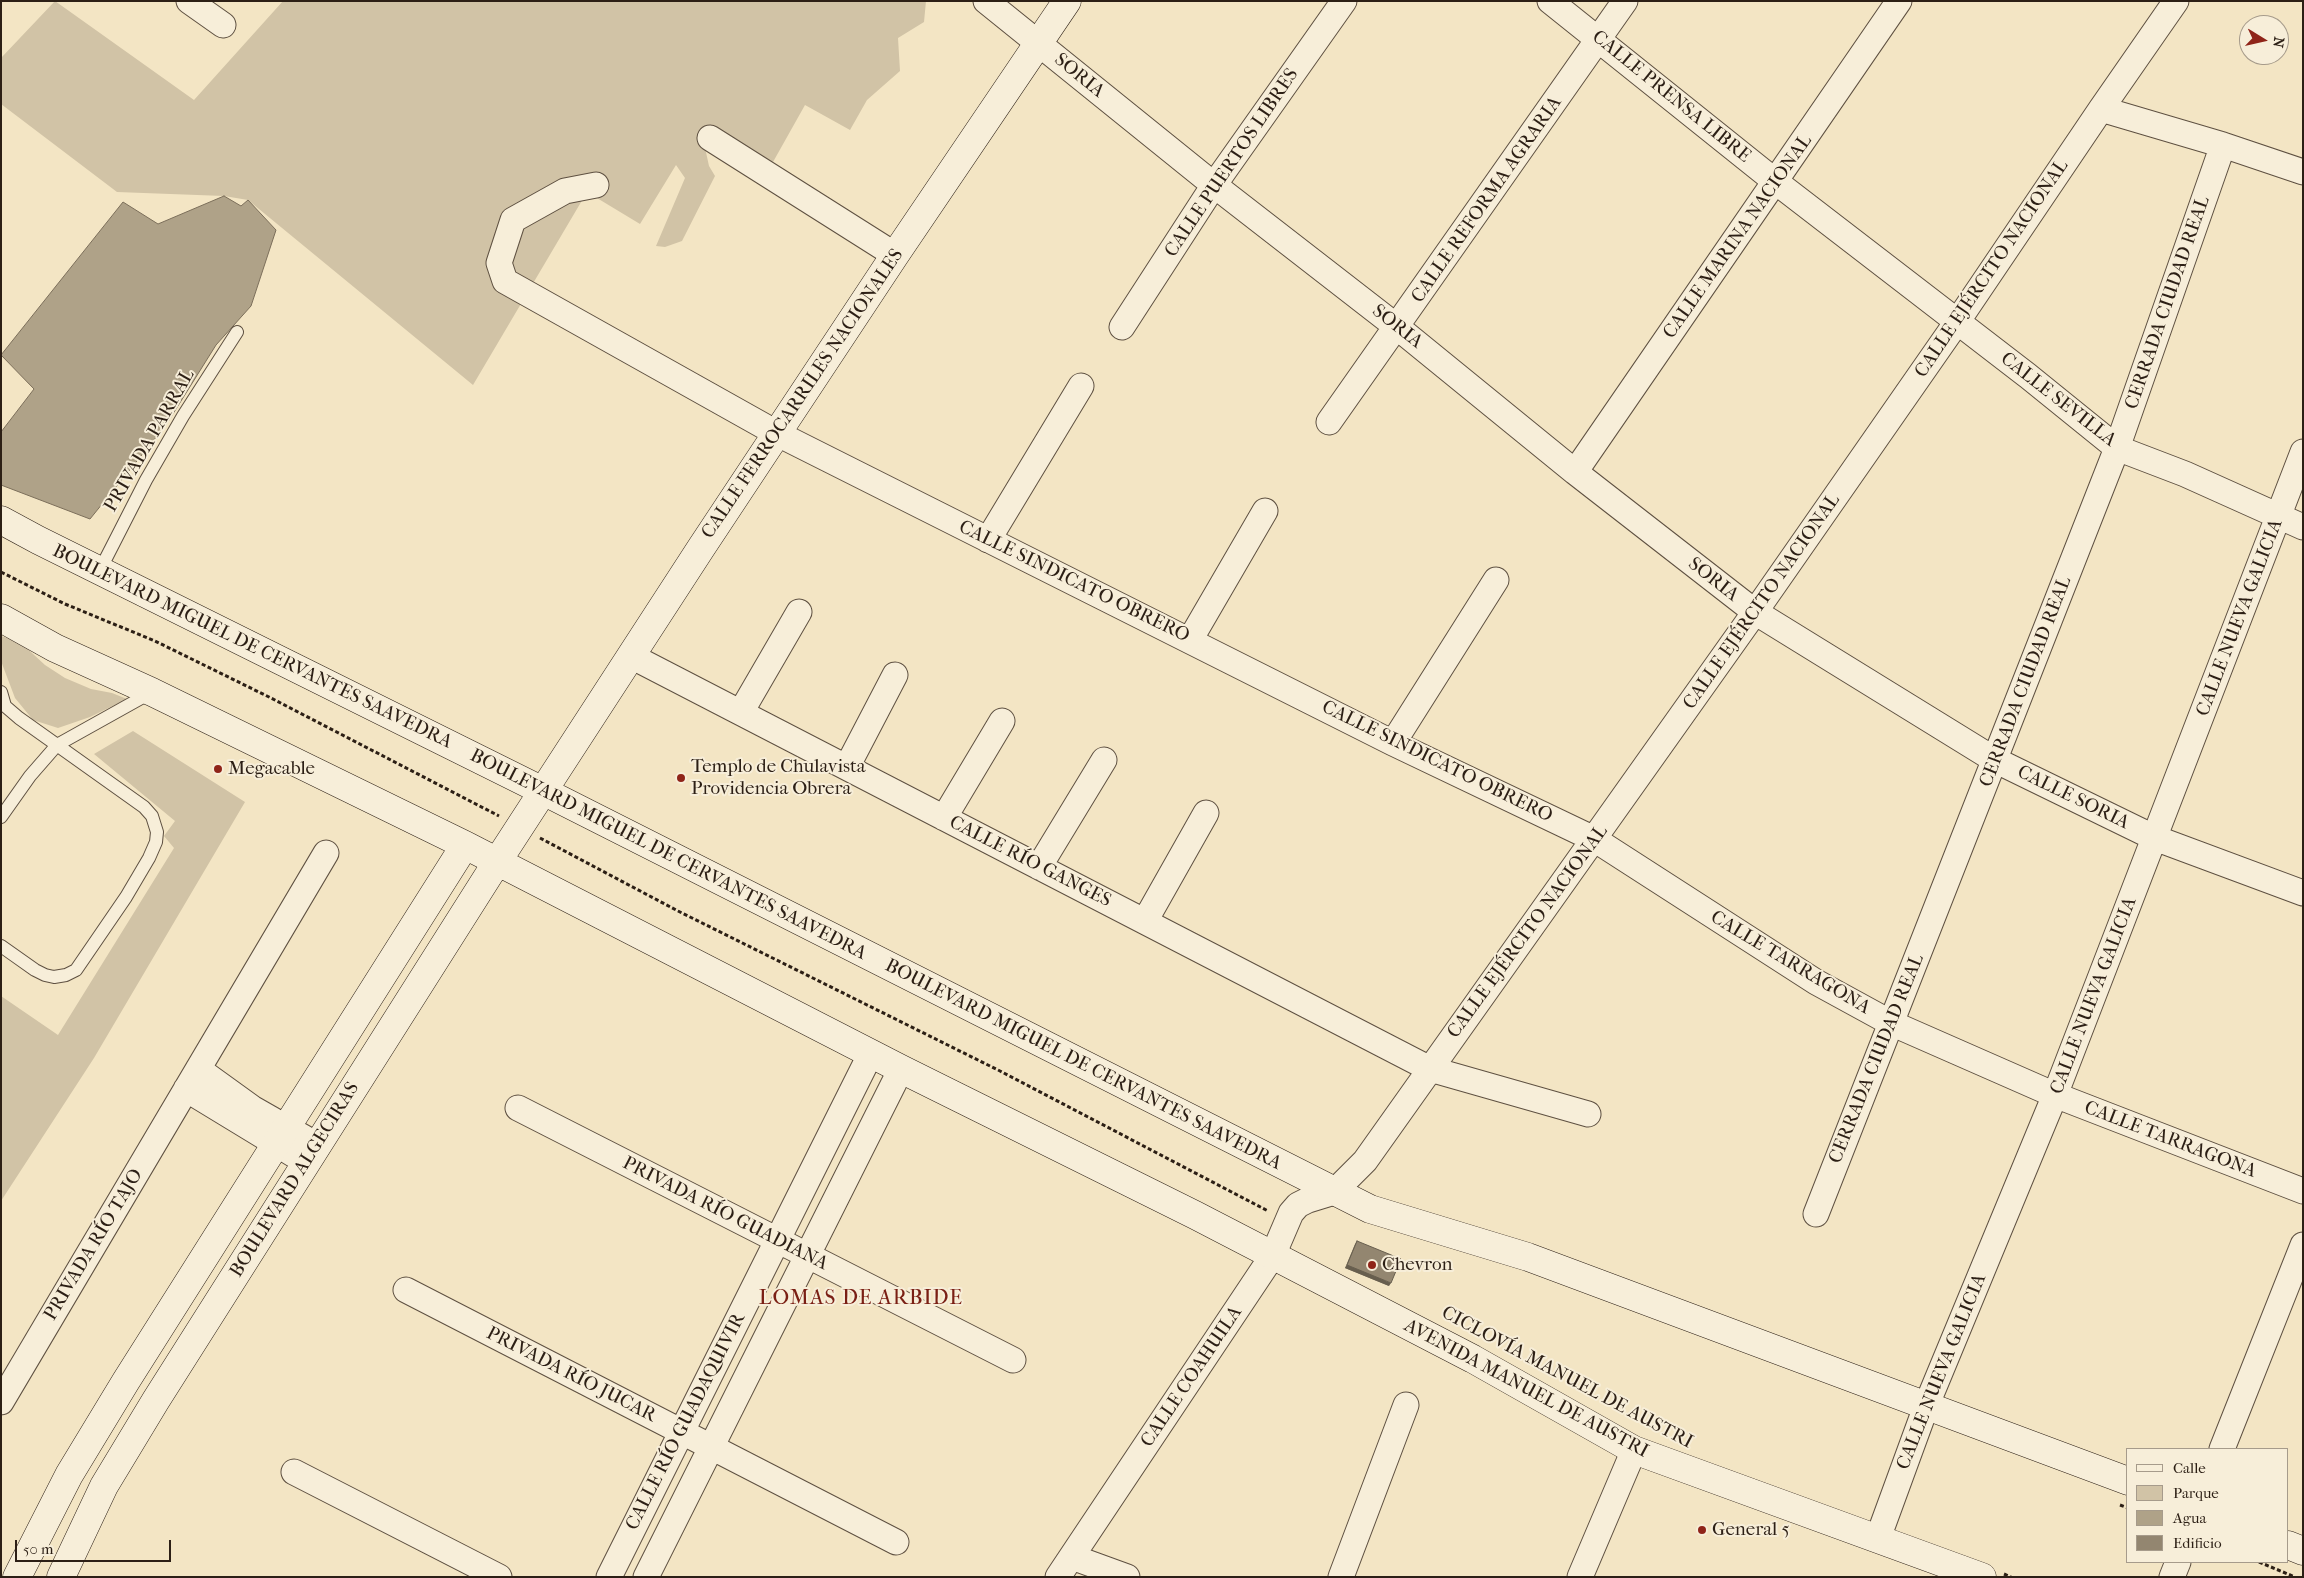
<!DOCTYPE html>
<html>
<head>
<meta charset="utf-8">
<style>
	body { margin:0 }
	#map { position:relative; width:2304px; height:1578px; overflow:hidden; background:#f3e5c4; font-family:"IM FELL French Canon",serif }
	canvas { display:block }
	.frame { position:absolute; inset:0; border:2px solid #2c1f15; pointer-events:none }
	.legend { position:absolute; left:2126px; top:1448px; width:162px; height:115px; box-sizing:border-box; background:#f7eed9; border:1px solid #a69b8b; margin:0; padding:6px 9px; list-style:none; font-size:15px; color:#2c1f15 }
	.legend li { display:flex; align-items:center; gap:10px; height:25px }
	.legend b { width:25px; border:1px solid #a69b8b }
	.north { position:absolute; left:2239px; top:15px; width:50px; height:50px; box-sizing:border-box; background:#f7eed9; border:1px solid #a69b8b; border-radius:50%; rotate:99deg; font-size:14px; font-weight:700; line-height:20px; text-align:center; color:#2c1f15 }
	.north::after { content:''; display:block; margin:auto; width:18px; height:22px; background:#8f2418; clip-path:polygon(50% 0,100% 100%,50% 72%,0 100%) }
	.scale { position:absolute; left:15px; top:1540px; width:156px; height:22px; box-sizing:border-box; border:2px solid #2c1f15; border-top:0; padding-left:6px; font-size:15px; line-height:18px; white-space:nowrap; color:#2c1f15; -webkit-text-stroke:4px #f7eed9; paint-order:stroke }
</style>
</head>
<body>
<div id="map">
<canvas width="2304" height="1578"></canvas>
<div class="frame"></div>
<ul class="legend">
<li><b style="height:6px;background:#f7eed9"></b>Calle</li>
<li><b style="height:14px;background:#d1c3a6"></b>Parque</li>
<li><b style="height:14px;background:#afa288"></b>Agua</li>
<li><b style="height:14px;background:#938670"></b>Edificio</li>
</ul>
<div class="north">N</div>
<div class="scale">50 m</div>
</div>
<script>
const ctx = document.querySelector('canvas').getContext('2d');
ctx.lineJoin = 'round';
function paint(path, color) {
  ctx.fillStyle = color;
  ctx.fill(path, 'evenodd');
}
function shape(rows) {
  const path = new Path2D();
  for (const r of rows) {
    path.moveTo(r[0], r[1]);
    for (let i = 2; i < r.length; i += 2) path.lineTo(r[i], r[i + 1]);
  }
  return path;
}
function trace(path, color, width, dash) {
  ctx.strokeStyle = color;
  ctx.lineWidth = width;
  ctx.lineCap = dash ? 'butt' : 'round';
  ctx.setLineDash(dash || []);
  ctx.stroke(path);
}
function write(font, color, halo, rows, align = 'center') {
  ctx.font = font + ' "IM FELL French Canon",serif';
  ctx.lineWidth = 4;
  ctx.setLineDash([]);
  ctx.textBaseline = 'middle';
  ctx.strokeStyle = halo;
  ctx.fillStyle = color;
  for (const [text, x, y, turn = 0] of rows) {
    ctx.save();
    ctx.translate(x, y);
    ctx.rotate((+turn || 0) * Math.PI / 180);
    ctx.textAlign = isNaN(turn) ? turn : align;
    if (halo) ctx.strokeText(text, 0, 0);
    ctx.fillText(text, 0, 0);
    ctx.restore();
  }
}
paint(shape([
	[55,1,194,100,283,1,926,1,924,22,898,38,900,71,867,100,850,130,805,105,773,162,719,133,704,143,709,166,715,176,682,241,665,247,656,246,685,178,676,165,640,224,587,192,473,385,248,200,224,196,117,192,1,104,1,58],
	[1,636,20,642,45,665,65,678,91,689,112,693,127,699,90,717,58,728,33,720,15,698,1,661],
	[133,731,245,802,94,1058,1,1201,1,996,58,1035,174,848,164,836,175,821,94,754]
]), '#d1c3a6');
const water = shape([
	[224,196,241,206,248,200,276,230,251,306,216,345,166,425,90,519,1,485,1,432,34,389,1,355,123,202,158,224,224,196]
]);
paint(water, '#afa288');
trace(water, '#7b6e5a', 1);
const lane = shape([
	[100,570,146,480,183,416,237,332],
	[1,692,5,706,19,718,144,807,152,816,157,832,156,842,149,858,126,897,76,970,66,975,54,977,45,975,35,970,1,946],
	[1,817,30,776,57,745,152,692]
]);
const street = shape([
	[189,1,223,25],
	[986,1,1214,185,1397,327,1575,472,1755,612,1995,760,2155,838,2303,893],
	[1550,1,1776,182,2028,376,2117,448,2185,474,2303,527],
	[2101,109,2223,145,2303,172],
	[710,138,895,255],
	[596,185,565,191,513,220,499,263,505,281,778,434,1393,743,1594,839,1816,982,1891,1023,2055,1095,2303,1191],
	[1122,327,1214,185,1344,1],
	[1329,422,1625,1],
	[1575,472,1899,1],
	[988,540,1081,386],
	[1190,640,1265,511],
	[631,656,1430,1069,1588,1114],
	[741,712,799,612],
	[1393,743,1496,580],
	[847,767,895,675],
	[944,818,1002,721],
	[1039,867,1104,760],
	[1145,921,1206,813],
	[198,1069,252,1108,317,1145],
	[186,1089,306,1162],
	[518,1108,1013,1360],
	[1816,1214,2117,448,2223,145],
	[406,1290,896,1542],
	[1,1402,326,853],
	[2222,1449,2303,1245],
	[294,1472,499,1577],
	[1878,1538,1927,1404,2055,1095,2303,452],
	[1072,1557,1127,1577],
	[609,1577,871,1053],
	[646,1577,901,1069],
	[1058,1577,1273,1255,1291,1213,1298,1205,1308,1200,1334,1192,1365,1161,1755,612,1957,322,2101,109,2176,1],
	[1341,1577,1406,1405],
	[1580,1577,1634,1450],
	[2172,1577,2178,1562]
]);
const secondary = shape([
	[1,520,38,540,543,791,1370,1209,1528,1257,2128,1481],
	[1,618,55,648,152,692,465,845,901,1069,1195,1215,1473,1359,1634,1450,1982,1577],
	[2288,1545,2303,1551],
	[17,1577,69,1475,126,1381,465,845],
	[61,1577,104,1486,156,1400,497,862,701,548,895,255,1067,1]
]);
trace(lane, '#5e5041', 14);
trace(street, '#5e5041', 27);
trace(secondary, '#2c1f15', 29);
trace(shape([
	[1,572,65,604,155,641,269,697,499,816],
	[540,838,678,911,1000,1071,1268,1211],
	[2120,1505,2128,1508],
	[2259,1562,2295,1577],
	[2004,1574,2011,1577]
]), '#2c1f15', 3, [4, 2.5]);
trace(lane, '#f7eed9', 12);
trace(street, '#f7eed9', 25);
trace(secondary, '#f7eed9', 28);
paint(shape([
	[1357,1241,1389,1286,1345,1268,1355,1244]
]), '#7e7360');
paint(shape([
	[1347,1265,1391,1283,1389,1286,1345,1268]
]), '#675e4e');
const building = shape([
	[1357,1241,1401,1259,1391,1283,1347,1265,1357,1241]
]);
paint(building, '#938670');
trace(building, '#675e4e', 1);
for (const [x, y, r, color] of [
	[218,769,5,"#8f2418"],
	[681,778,5,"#8f2418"],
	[1372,1265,5,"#8f2418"],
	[1702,1530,5,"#8f2418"]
]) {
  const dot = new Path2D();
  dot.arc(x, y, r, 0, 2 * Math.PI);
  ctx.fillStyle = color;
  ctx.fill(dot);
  trace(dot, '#f7eed9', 2);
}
write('19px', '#2c1f15', '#f7eed9', [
	["SORIA",1079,76,39],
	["CALLE PRENSA LIBRE",1671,97,39],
	["CALLE PUERTOS LIBRES",1232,163,-56],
	["CALLE REFORMA AGRARIA",1487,200,-55],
	["CALLE MARINA NACIONAL",1738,237,-55],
	["CALLE EJÉRCITO NACIONAL",1992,269,-56],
	["CERRADA CIUDAD REAL",2168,303,-71],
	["SORIA",1397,327,38],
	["CALLE FERROCARRILES NACIONALES",803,394,-56],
	["CALLE SEVILLA",2058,400,38],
	["PRIVADA PARRAL",150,441,-60],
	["SORIA",1713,580,38],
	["CALLE SINDICATO OBRERO",1074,582,26],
	["CALLE EJÉRCITO NACIONAL",1762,602,-55],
	["CALLE NUEVA GALICIA",2240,618,-69],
	["BOULEVARD MIGUEL DE CERVANTES SAAVEDRA",252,647,26],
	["CERRADA CIUDAD REAL",2026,682,-69],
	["CALLE SINDICATO OBRERO",1437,762,26],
	["CALLE SORIA",2073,798,26],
	["BOULEVARD MIGUEL DE CERVANTES SAAVEDRA",668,855,27],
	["CALLE RÍO GANGES",1030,862,27],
	["CALLE EJÉRCITO NACIONAL",1528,932,-54],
	["CALLE TARRAGONA",1790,963,31],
	["CALLE NUEVA GALICIA",2094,996,-69],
	["CERRADA CIUDAD REAL",1877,1059,-68],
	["BOULEVARD MIGUEL DE CERVANTES SAAVEDRA",1083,1065,27],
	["CALLE TARRAGONA",2170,1140,21],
	["BOULEVARD ALGECIRAS",295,1180,-58],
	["PRIVADA RÍO GUADIANA",725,1214,27],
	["PRIVADA RÍO TAJO",94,1245,-59],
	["CALLE NUEVA GALICIA",1942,1372,-68],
	["PRIVADA RÍO JUCAR",571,1375,27],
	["CALLE COAHUILA",1192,1377,-56],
	["CICLOVÍA MANUEL DE AUSTRI",1567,1378,28],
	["AVENIDA MANUEL DE AUSTRI",1526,1389,28],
	["CALLE RÍO GUADAQUIVIR",686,1422,-63]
]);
write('19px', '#2c1f15', '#f7eed9', [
	["Templo de Chulavista",691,767],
	["Providencia Obrera",691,789],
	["Megacable",228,769],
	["Chevron",1382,1265],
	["General 5",1712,1530]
], 'left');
ctx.letterSpacing = '1px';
write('21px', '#7a1f14', '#f7eed9', [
	["LOMAS DE ARBIDE",861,1299]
]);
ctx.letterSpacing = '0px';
</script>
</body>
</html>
